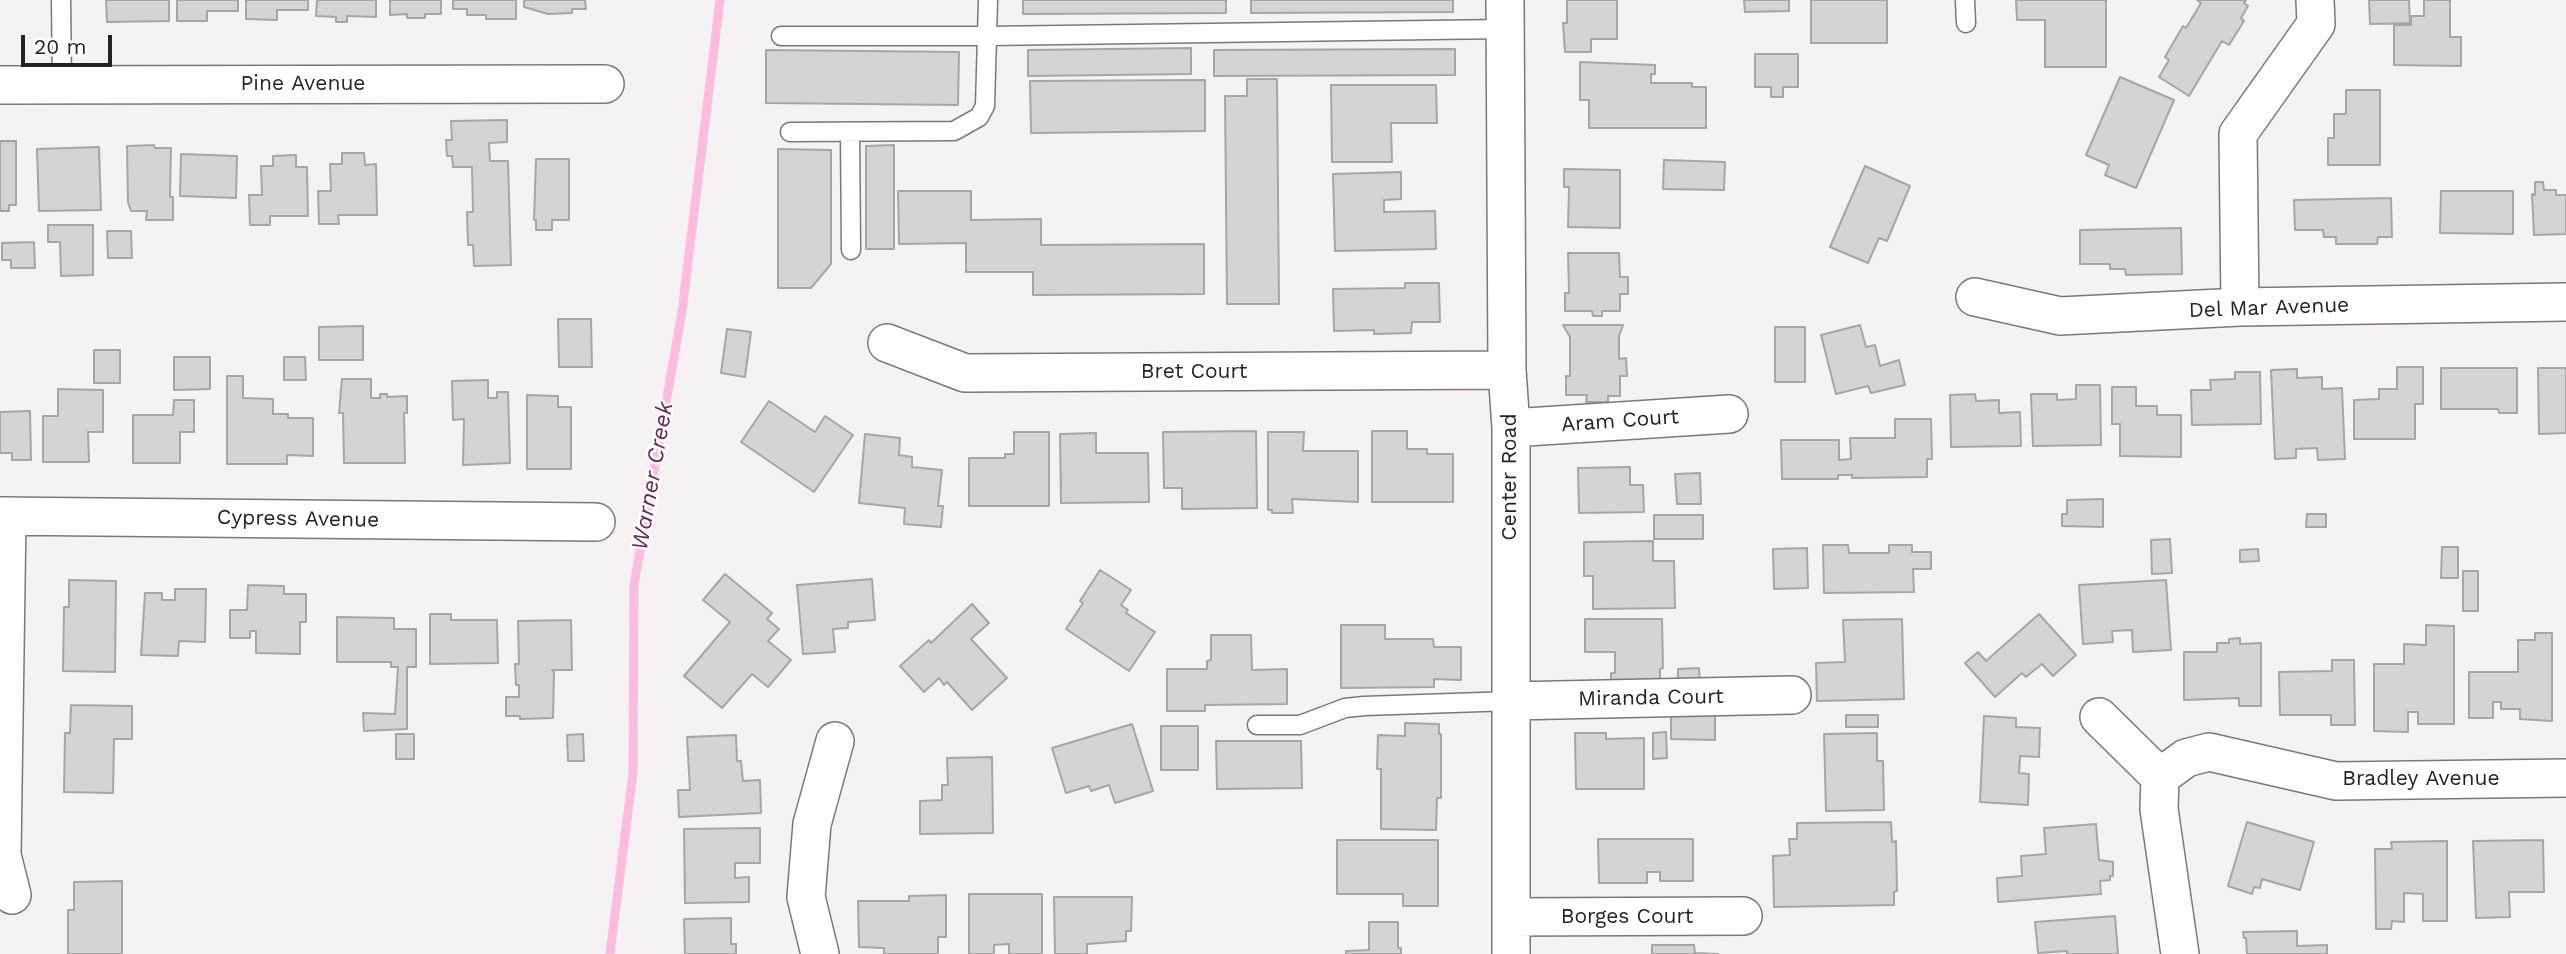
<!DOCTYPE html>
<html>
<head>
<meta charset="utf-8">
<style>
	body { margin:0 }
	#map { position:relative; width:2566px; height:954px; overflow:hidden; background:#f6f1f3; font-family:"Work Sans",sans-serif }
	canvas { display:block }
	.scale { position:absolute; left:21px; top:35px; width:91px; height:32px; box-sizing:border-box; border:4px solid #242223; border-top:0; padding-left:9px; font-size:21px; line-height:24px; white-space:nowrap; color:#242223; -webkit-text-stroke:5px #fff; paint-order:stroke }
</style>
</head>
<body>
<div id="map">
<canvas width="2566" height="954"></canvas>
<div class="scale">20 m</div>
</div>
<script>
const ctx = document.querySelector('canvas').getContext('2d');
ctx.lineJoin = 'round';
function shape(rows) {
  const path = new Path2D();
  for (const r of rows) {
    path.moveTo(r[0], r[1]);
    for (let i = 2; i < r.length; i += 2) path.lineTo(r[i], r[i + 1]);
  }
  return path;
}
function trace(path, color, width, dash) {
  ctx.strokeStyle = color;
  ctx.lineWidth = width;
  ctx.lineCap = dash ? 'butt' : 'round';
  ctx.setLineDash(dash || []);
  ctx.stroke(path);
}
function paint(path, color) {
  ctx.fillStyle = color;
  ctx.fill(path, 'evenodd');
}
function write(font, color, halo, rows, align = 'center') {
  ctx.font = font + ' "Work Sans",sans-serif';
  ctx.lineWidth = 5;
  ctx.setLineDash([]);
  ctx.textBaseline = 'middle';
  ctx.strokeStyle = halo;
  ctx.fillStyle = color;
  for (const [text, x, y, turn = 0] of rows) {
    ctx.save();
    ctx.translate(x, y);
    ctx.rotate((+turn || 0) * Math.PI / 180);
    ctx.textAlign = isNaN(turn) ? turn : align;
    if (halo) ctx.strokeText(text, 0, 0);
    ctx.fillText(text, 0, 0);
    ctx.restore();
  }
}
trace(shape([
	[610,954,633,773,634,585,682,312,720,0]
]), '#fcbbdf', 9);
const building = shape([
	[106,0,169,0,169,21,107,22,106,0],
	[177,0,238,0,238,11,207,11,207,21,177,21,177,0],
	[246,0,308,0,308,10,277,10,277,20,246,19,246,0],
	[317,0,376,0,376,17,347,16,347,22,336,22,336,17,316,16,317,0],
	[390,0,441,0,441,14,425,14,425,18,407,18,407,14,390,15,390,0],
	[453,0,516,0,516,19,486,19,486,15,467,15,467,9,453,9,453,0],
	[524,0,585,0,586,9,572,9,572,13,548,14,524,7,524,0],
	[1023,0,1226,0,1226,13,1023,14,1023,0],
	[1251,0,1453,0,1453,12,1251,13,1251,0],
	[1567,0,1617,0,1617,39,1591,39,1591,52,1565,52,1563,23,1567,23,1567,0],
	[1744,0,1789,0,1789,11,1745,12,1744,0],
	[1811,0,1887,0,1887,43,1811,43,1811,0],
	[2016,0,2106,0,2106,67,2045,67,2045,20,2017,20,2016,0],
	[2197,0,2246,0,2244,3,2248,6,2241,18,2244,21,2229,45,2222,41,2189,96,2159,77,2169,60,2165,57,2183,26,2186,28,2201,3,2197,0],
	[2369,0,2409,0,2410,23,2370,24,2369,0],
	[2424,0,2450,0,2450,37,2461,37,2461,66,2394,65,2394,25,2411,25,2411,16,2424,16,2424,0],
	[1191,48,1191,74,1028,76,1028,50,1191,48],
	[1455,49,1455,75,1214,76,1214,50,1455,49],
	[766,50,959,52,958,105,766,103,766,50],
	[1755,54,1798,54,1798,87,1783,87,1783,97,1771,97,1771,87,1755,87,1755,54],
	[1580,62,1655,65,1655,74,1651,74,1651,83,1692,83,1692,87,1706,87,1706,128,1589,128,1589,100,1580,100,1580,62],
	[2120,77,2174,100,2136,188,2105,175,2109,165,2086,155,2120,77],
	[1247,79,1277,79,1279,304,1227,304,1225,96,1247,96,1247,79],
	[1205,80,1205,131,1031,133,1030,81,1205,80],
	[1331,85,1436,85,1437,123,1391,123,1392,162,1332,162,1331,85],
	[2346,90,2380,90,2380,165,2328,165,2328,138,2334,138,2334,114,2346,114,2346,90],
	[507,120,507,142,489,143,490,161,508,161,511,265,474,266,473,245,468,245,467,212,473,212,472,167,453,167,452,156,447,156,446,140,452,140,451,121,507,120],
	[0,141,16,141,16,205,9,205,9,211,0,211,0,141],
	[154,145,155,148,171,148,170,197,173,197,173,220,146,220,147,211,131,211,128,202,127,146,154,145],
	[894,145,894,249,866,249,866,146,894,145],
	[99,147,101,210,39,211,37,149,99,147],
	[778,149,831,150,831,264,811,288,778,288,778,149],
	[342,153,364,153,365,165,376,164,377,215,338,215,339,224,319,224,318,191,331,191,330,164,342,164,342,153],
	[181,154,237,156,236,198,180,196,181,154],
	[296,155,296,167,307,167,308,216,270,216,270,225,250,225,249,195,262,195,261,166,273,166,273,156,296,155],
	[536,159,569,159,569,220,552,220,552,230,536,230,536,220,534,220,536,159],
	[1664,160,1725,162,1724,190,1663,189,1664,160],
	[1865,166,1910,186,1887,241,1879,238,1868,263,1830,247,1865,166],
	[1564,169,1620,170,1620,228,1568,227,1569,187,1564,187,1564,169],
	[1401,172,1401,199,1384,200,1384,212,1435,211,1436,249,1335,251,1333,174,1401,172],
	[2535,182,2543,182,2544,190,2556,190,2556,195,2566,195,2566,234,2534,235,2532,194,2535,195,2535,182],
	[898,191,971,191,971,220,1041,219,1041,245,1204,244,1204,294,1033,295,1033,272,966,272,966,243,899,244,898,191],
	[2441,191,2513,191,2513,234,2440,233,2441,191],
	[2391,198,2392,237,2378,237,2377,244,2336,244,2336,237,2324,237,2323,230,2295,230,2294,200,2391,198],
	[48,225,93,225,93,275,61,276,60,242,48,242,48,225],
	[2181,228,2182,274,2126,275,2125,269,2110,269,2110,264,2080,264,2080,230,2181,228],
	[107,231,131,231,132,258,108,258,107,231],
	[34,242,35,268,11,268,11,260,2,260,2,243,34,242],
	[1568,253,1619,253,1620,277,1628,277,1628,294,1620,294,1620,311,1602,311,1602,316,1593,316,1592,311,1565,311,1565,293,1569,293,1568,253],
	[1405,283,1439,283,1440,322,1412,322,1411,333,1374,334,1374,330,1334,331,1333,289,1405,288,1405,283],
	[558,319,591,319,592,367,559,367,558,319],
	[1563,325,1623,325,1619,336,1619,359,1626,358,1627,376,1620,376,1620,396,1608,396,1608,402,1586,402,1587,395,1566,395,1566,376,1570,376,1570,337,1563,325],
	[1860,325,1866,347,1875,345,1880,366,1899,360,1905,385,1871,393,1868,386,1836,394,1821,335,1860,325],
	[363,326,363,360,319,360,319,327,363,326],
	[1775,327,1805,327,1805,382,1775,382,1775,327],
	[727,329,751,332,745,377,721,373,727,329],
	[94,350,120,350,120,383,94,383,94,350],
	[174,357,210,357,210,389,174,390,174,357],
	[284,357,305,357,306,380,284,380,284,357],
	[2397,367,2423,367,2423,404,2415,404,2415,439,2354,439,2354,400,2379,399,2379,389,2397,389,2397,367],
	[2441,368,2517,368,2517,413,2499,413,2498,409,2441,409,2441,368],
	[2538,368,2566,368,2566,433,2539,434,2538,368],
	[2297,369,2297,378,2322,377,2322,389,2342,388,2345,459,2318,460,2317,448,2296,449,2296,458,2275,459,2271,370,2297,369],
	[2235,372,2260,372,2261,424,2192,425,2191,390,2211,390,2210,380,2235,379,2235,372],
	[227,376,243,376,243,398,273,399,273,414,288,414,288,418,313,418,313,456,287,455,287,464,227,464,227,376],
	[342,379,371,379,371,398,380,398,380,394,387,394,387,397,407,396,407,413,404,413,405,463,344,463,343,413,339,413,342,379],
	[488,380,488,398,497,398,497,392,508,392,510,463,463,465,464,419,453,420,452,381,488,380],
	[2076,385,2100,385,2101,445,2033,446,2031,394,2057,394,2057,400,2076,399,2076,385],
	[2112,387,2136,387,2136,406,2157,406,2157,415,2181,415,2181,457,2120,456,2120,424,2112,424,2112,387],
	[58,389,103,390,103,432,88,432,89,462,43,462,43,416,58,416,58,389],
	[1975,394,1976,401,1999,400,1999,413,2020,412,2021,446,1951,447,1950,395,1975,394],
	[527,395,558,396,558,407,571,407,571,469,527,469,527,395],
	[174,400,194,400,194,432,180,432,180,463,133,463,133,415,173,415,174,400],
	[769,401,815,432,825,416,853,435,814,492,741,442,769,401],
	[30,411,31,460,12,460,12,453,0,453,0,412,30,411],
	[1895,419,1931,419,1932,459,1927,459,1927,477,1852,478,1852,475,1838,475,1838,479,1782,479,1781,440,1839,440,1839,460,1851,459,1850,438,1895,438,1895,419],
	[1256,431,1257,508,1182,509,1182,488,1164,488,1163,432,1256,431],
	[1372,431,1407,431,1407,449,1427,449,1427,454,1453,454,1453,502,1372,502,1372,431],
	[1014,432,1049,432,1049,506,969,506,969,458,1005,458,1005,454,1014,454,1014,432],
	[1268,432,1304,432,1303,451,1358,451,1358,502,1292,499,1293,513,1272,513,1272,510,1268,510,1268,432],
	[1096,433,1096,453,1148,453,1149,502,1061,503,1060,434,1096,433],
	[865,434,900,438,899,455,912,457,912,467,942,470,938,506,943,506,941,527,904,524,905,508,859,503,865,434],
	[1630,467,1630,485,1643,485,1644,512,1579,513,1578,468,1630,467],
	[1700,473,1701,504,1677,504,1675,474,1700,473],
	[2103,499,2103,527,2062,526,2062,514,2067,514,2067,500,2103,499],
	[2307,514,2326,514,2326,527,2306,527,2307,514],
	[1654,515,1703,515,1703,539,1654,539,1654,515],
	[2170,539,2172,573,2152,574,2151,540,2170,539],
	[1653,541,1653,561,1674,561,1675,608,1593,609,1593,576,1584,576,1584,542,1653,541],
	[1823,545,1848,545,1849,553,1889,553,1889,545,1912,545,1912,552,1931,552,1931,569,1913,569,1914,592,1824,593,1823,545],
	[2442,547,2458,547,2458,578,2441,578,2442,547],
	[1807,548,1808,588,1774,589,1773,549,1807,548],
	[2258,549,2259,561,2240,562,2240,550,2258,549],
	[1100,570,1131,590,1121,605,1128,610,1126,613,1155,632,1129,671,1066,629,1083,603,1080,601,1100,570],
	[2463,571,2478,571,2478,611,2463,611,2463,571],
	[725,574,772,613,767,619,779,629,768,641,791,660,768,687,752,674,722,708,684,676,730,622,703,600,725,574],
	[872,579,875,620,848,622,848,628,833,629,835,652,803,654,797,585,872,579],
	[69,580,116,581,115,672,63,671,64,607,69,607,69,580],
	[2166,580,2171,650,2133,652,2132,630,2112,631,2113,642,2083,644,2079,585,2166,580],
	[248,585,284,586,284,594,306,594,306,622,300,622,300,654,256,653,256,631,250,631,250,638,230,638,230,610,247,610,248,585],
	[175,589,206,589,205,642,179,641,178,656,141,655,145,593,162,593,162,600,175,600,175,589],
	[972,604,989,623,971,639,1007,678,972,710,947,682,944,685,939,678,924,692,900,666,929,640,931,643,972,604],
	[430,614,451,614,451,620,497,620,498,663,430,664,430,614],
	[2039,614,2076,655,2053,676,2042,664,2026,677,2022,673,1995,697,1965,663,1978,652,1986,661,2039,614],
	[337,617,394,618,394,629,416,629,416,667,407,667,407,729,364,731,363,713,395,714,398,667,391,667,391,662,337,662,337,617],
	[1585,619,1662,619,1663,668,1660,669,1660,687,1611,688,1611,673,1615,673,1615,652,1585,652,1585,619],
	[1902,619,1904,699,1817,701,1816,663,1845,662,1843,620,1902,619],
	[571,620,572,670,552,670,554,672,553,718,520,719,520,716,506,716,506,697,519,697,519,685,516,685,515,664,519,664,518,621,571,620],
	[1341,625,1385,625,1385,639,1433,639,1434,647,1461,647,1461,680,1434,679,1434,687,1341,688,1341,625],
	[2426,625,2454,626,2454,724,2418,724,2418,712,2408,712,2408,732,2374,731,2374,664,2404,664,2404,644,2426,645,2426,625],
	[2535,633,2552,633,2552,721,2520,719,2520,709,2501,709,2501,702,2493,702,2493,718,2469,718,2469,672,2518,672,2518,640,2535,640,2535,633],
	[1211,635,1251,635,1252,670,1287,669,1287,704,1205,705,1205,711,1167,711,1167,669,1207,669,1207,661,1211,660,1211,635],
	[2240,638,2240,644,2261,643,2261,706,2239,706,2239,698,2184,700,2184,652,2217,652,2217,643,2229,643,2229,639,2240,638],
	[2332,660,2354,660,2355,725,2331,725,2331,715,2280,715,2279,672,2332,671,2332,660],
	[1699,668,1700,684,1678,686,1678,669,1699,668],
	[71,705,132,706,132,739,114,739,113,793,64,792,65,733,70,733,71,705],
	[1671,715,1715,715,1715,740,1671,739,1671,715],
	[1846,715,1878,715,1878,727,1846,727,1846,715],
	[1984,716,2016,718,2016,727,2040,728,2039,757,2020,756,2019,773,2029,774,2028,805,1980,802,1984,716],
	[1405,723,1439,724,1439,734,1441,734,1441,798,1437,798,1436,830,1381,829,1381,769,1377,769,1378,735,1405,736,1405,723],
	[1132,724,1153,791,1115,803,1109,785,1091,791,1089,786,1066,793,1052,748,1132,724],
	[1161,726,1198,726,1198,770,1161,770,1161,726],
	[1666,732,1667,758,1653,759,1653,733,1666,732],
	[1575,733,1606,733,1606,739,1644,738,1644,789,1576,789,1575,733],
	[1877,733,1877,761,1883,761,1884,810,1826,811,1824,734,1877,733],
	[396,734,414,734,414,759,396,759,396,734],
	[583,734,584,761,568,761,567,735,583,734],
	[736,735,737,761,741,761,743,781,760,780,761,813,679,817,678,790,690,790,687,737,736,735],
	[1216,741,1301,741,1302,788,1217,789,1216,741],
	[992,757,993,833,920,834,920,801,942,800,942,785,948,785,947,758,992,757],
	[1891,822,1892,842,1896,841,1897,891,1894,892,1894,905,1774,907,1773,856,1790,855,1789,839,1797,839,1797,823,1891,822],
	[2247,822,2314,842,2300,890,2262,879,2260,888,2254,887,2252,894,2228,886,2247,822],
	[2096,824,2099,860,2113,862,2113,876,2110,876,2110,880,2100,881,2101,894,1998,902,1997,878,2022,876,2021,856,2046,854,2044,828,2096,824],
	[760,828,760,863,735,863,735,878,749,877,749,902,685,903,684,829,760,828],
	[1598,839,1693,839,1693,881,1660,881,1660,872,1647,872,1647,883,1599,883,1598,839],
	[1337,840,1438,840,1438,906,1403,906,1403,894,1337,894,1337,840],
	[2543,840,2544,892,2509,892,2510,917,2476,918,2473,841,2543,840],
	[2447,841,2447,921,2423,921,2423,894,2404,893,2404,922,2392,921,2391,929,2376,929,2375,849,2392,849,2391,842,2447,841],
	[122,881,122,954,68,954,68,910,74,910,74,882,122,881],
	[969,894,1042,894,1042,954,1009,954,1009,944,994,945,994,954,969,954,969,894],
	[946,895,946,937,938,937,938,954,884,954,884,948,859,947,858,901,909,901,909,896,946,895],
	[1054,897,1132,897,1131,931,1126,931,1126,941,1087,944,1087,954,1055,954,1054,897],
	[2115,916,2118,954,2067,954,2067,951,2038,953,2035,922,2115,916],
	[731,918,731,944,736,944,736,954,685,954,684,919,731,918],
	[1369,922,1398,922,1398,948,1401,948,1401,954,1346,954,1346,951,1369,950,1369,922],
	[2297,931,2297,946,2327,945,2327,954,2247,954,2246,938,2244,938,2243,932,2297,931],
	[1652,945,1694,945,1695,953,1718,954,1652,954,1652,945]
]);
paint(building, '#d7d2d4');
trace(building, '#a9a4a7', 2);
const service = shape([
	[61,0,62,84],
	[988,0,987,36,1505,29],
	[1965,0,1966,23],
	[781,36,987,36,985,106,979,117,954,131,790,132],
	[850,132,851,250],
	[1257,725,1300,725,1345,708,1364,706,1511,701]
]);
const minor = shape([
	[1505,0,1507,370,1511,428,1511,954],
	[0,85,605,84],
	[1975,297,2060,316,2240,307,2566,302],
	[2240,307,2238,134,2316,24,2315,0],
	[887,343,965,373,1507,370],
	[1511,428,1729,414],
	[0,516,596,522],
	[7,516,2,855,12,895],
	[1511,701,1792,695],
	[2099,717,2160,777],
	[1511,917,1743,916],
	[820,954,806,897,812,824,835,741],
	[2180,954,2159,809,2160,777,2186,758,2209,752,2336,781,2566,778]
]);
trace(service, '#7c787a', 21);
trace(minor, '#7c787a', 40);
trace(service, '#fff', 18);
trace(minor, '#fff', 37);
write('21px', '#242223', '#fff', [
	["Pine Avenue",303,84],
	["Del Mar Avenue",2269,308,-2],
	["Bret Court",1194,372],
	["Aram Court",1620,421,-4],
	["Center Road",1510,477,-90],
	["Cypress Avenue",298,519,1],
	["Miranda Court",1651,698,-1],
	["Bradley Avenue",2421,779],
	["Borges Court",1627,917]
]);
write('italic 23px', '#6e2454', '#fff', [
	["Warner Creek",653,476,-80]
]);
</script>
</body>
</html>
